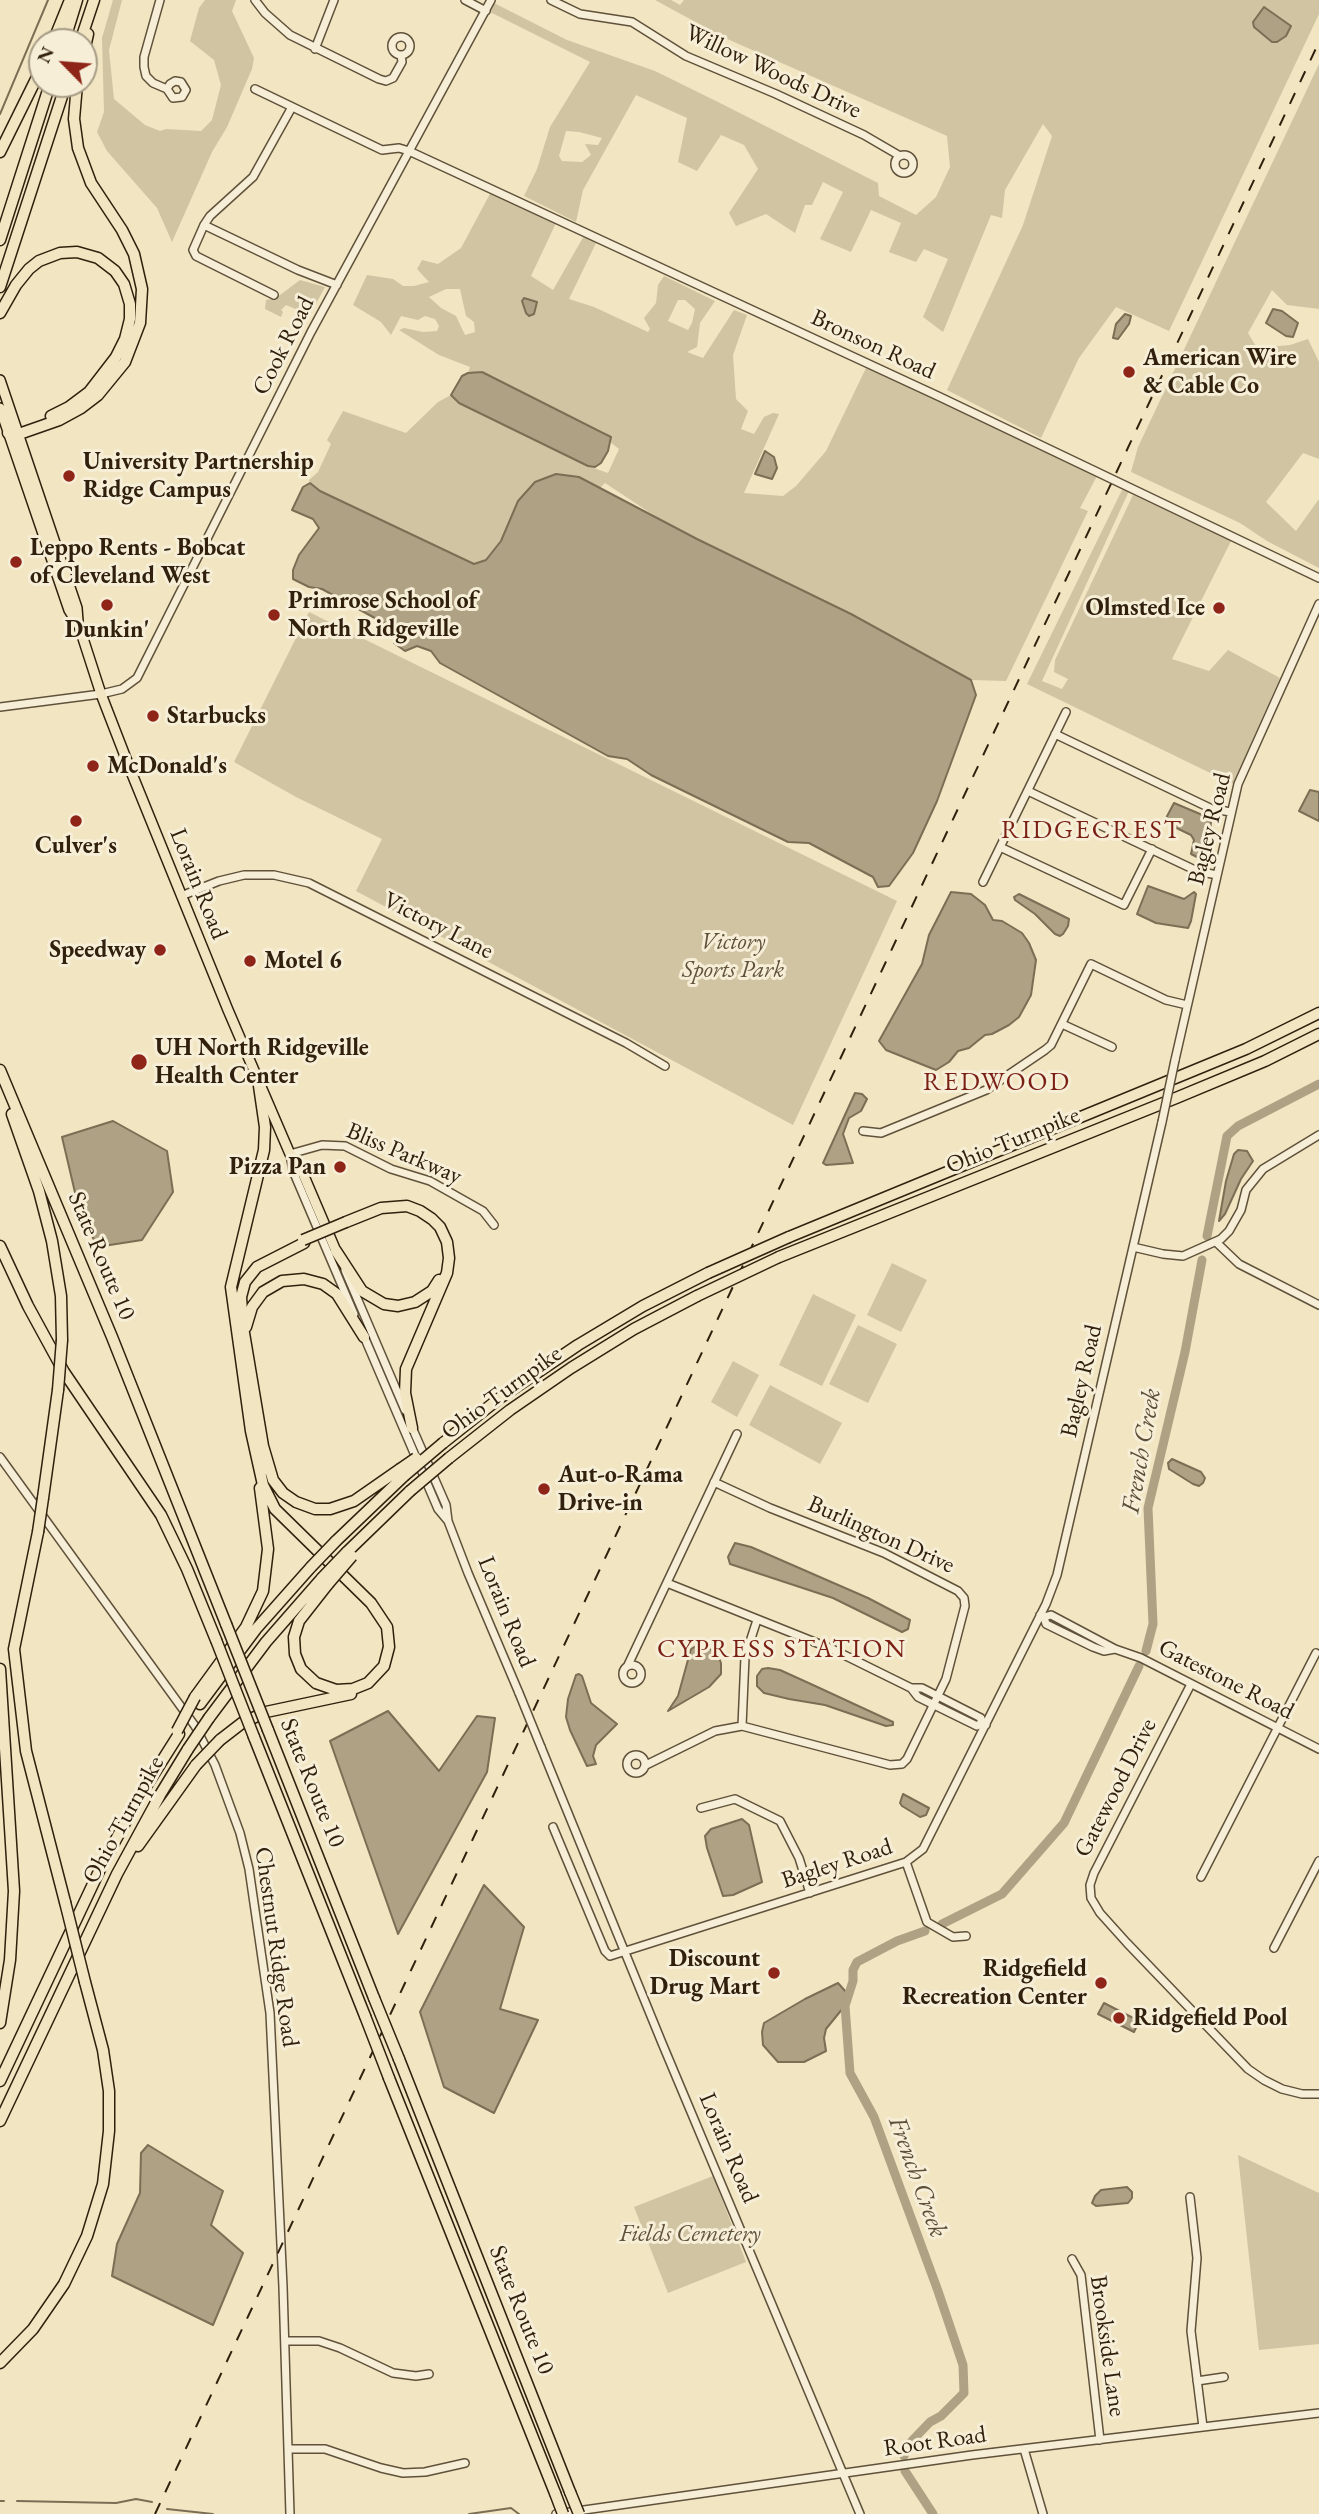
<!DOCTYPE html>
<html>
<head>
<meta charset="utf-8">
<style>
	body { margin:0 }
	#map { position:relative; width:1319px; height:2514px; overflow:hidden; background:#f1e5c2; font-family:"EB Garamond",serif }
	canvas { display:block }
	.north { position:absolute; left:28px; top:28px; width:70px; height:70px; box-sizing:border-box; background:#f6eed7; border:2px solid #a79c86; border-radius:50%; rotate:295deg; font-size:19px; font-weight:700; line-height:28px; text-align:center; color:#30200d }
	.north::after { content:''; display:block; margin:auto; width:24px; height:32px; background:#8f2418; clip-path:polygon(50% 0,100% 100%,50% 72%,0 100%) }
</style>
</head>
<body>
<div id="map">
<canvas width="1319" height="2514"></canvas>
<div class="north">N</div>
</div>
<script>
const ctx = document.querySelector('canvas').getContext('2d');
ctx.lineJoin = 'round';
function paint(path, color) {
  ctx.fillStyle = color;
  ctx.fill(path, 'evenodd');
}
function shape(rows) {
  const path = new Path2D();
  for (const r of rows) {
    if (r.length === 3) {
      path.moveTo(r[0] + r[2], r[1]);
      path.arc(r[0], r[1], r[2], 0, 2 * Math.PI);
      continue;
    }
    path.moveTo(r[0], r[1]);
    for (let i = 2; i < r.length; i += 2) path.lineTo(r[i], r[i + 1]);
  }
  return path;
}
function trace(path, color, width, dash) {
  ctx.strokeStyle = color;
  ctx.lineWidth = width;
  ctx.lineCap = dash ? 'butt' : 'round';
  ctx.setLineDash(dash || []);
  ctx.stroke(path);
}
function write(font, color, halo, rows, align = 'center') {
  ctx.font = font + ' "EB Garamond",serif';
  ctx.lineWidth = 6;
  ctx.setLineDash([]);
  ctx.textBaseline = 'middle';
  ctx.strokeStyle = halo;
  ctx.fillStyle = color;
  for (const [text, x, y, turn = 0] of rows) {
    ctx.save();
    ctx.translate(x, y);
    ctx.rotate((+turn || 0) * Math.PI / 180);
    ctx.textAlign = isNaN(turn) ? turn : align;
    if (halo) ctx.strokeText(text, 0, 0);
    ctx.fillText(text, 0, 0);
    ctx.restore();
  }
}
paint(shape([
	[113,0,122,0,109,50,114,99,145,125,160,131,166,129,201,131,212,120,221,85,214,60,190,41,199,8,205,0,236,0,232,11,254,58,252,69,227,127,212,152,172,242,157,208,107,151,97,132,104,112,102,38],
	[655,0,671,0,680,5,684,0,1319,0,1319,14,1169,331,1116,307,1079,358,1041,438,947,390,1023,225,1052,136,1043,124,1005,190,1002,218,991,215,943,332,923,317,948,259,924,249,916,262,889,252,901,223,871,210,851,252,820,239,843,192,823,182,812,205,805,205,795,233,766,214,736,226,729,213,758,169,744,145,721,135,697,171,678,162,687,118,636,95,583,190,576,222,524,196,537,169,550,127,590,62,490,12,494,3,567,40,655,71,720,103,878,183,879,196,916,215,936,197,950,167,947,136,725,38],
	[566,131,579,132,602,138,598,145,585,144,591,155,582,162,562,161,559,156],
	[1319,64,1319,309,1287,305,1272,290,1248,333,1257,348,1290,345,1308,339,1319,362,1319,459,1303,453,1266,502,1296,531,1319,499,1319,568,1267,541,1240,523,1131,472,1138,447],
	[491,192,556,223,531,276,553,290,585,234,597,241,569,299,594,307,648,332,650,329,644,318,656,303,658,285,664,276,715,301,700,323,697,347,687,352,703,358,734,310,747,315,733,355,736,399,748,411,741,429,754,434,764,417,773,413,779,414,744,493,783,496,796,486,826,451,867,366,1097,476,1080,508,1088,511,1006,681,971,680,664,522,605,483,600,488,579,477,518,501,501,540,486,560,474,564,320,491,310,483,309,480,318,472,331,444,327,440,343,411,406,433,438,402,451,395,459,403,588,466,608,473,619,449,610,442,610,437,604,432,482,372,468,373,470,367,439,355,399,330,404,328,423,332,437,331,439,326,435,319,425,316,418,320,401,316,391,335,381,322,353,305,367,275,393,279,403,286,414,286,429,282,417,269,422,260,438,264,461,248],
	[446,289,460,289,466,316,474,322,475,332,465,335,456,316,441,308,429,297],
	[678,300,685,300,695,309,692,323,688,330,668,321],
	[300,280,325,287,310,315,286,305,281,310,283,312,281,317,265,309,266,300,276,298],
	[1122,490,1129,491,1042,681,1062,689,1068,679,1054,672,1055,660,1133,495,1231,541,1172,659,1209,671,1228,650,1280,678,1233,784,1027,684],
	[309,612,897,901,793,1125,356,891,382,839,296,797,234,762],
	[892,1263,927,1280,901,1332,867,1315],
	[813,1294,856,1315,822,1386,779,1365],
	[858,1325,897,1344,868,1403,829,1384],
	[733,1361,759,1375,737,1417,711,1402],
	[770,1385,842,1423,820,1464,749,1425],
	[1238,2155,1319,2193,1319,2344,1259,2350],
	[713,2176,746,2262,668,2293,634,2207]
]), '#d0c4a3');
const water = shape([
	[1264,7,1291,26,1286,36,1277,42,1272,42,1254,27,1253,22,1264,7],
	[524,298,537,302,534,314,529,316,526,313,522,301,524,298],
	[1273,309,1282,311,1298,323,1293,337,1286,336,1266,323,1273,309],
	[1125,314,1131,316,1129,324,1118,339,1113,338,1116,324,1125,314],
	[482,372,611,437,608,451,601,463,595,467,588,466,459,403,451,395,462,376,468,373,482,372],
	[765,451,774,457,777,468,772,479,755,474,765,451],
	[556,474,579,477,697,539,851,614,971,680,976,695,937,801,913,853,889,886,878,887,873,877,809,843,788,842,651,775,627,759,608,756,440,663,431,651,417,646,405,651,394,643,396,634,393,628,322,589,309,587,293,579,293,570,299,555,319,528,313,519,292,510,303,487,310,483,320,491,474,564,486,560,501,541,518,501,535,482,556,474],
	[1310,790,1319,792,1319,821,1299,811,1310,790],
	[1174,803,1200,814,1211,822,1209,840,1201,859,1191,854,1194,840,1191,835,1164,822,1174,803],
	[1148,886,1184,899,1194,892,1196,894,1191,921,1188,928,1156,923,1137,914,1148,886],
	[951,892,971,894,985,905,993,920,1002,921,1022,933,1029,943,1036,960,1031,995,1019,1017,1009,1025,992,1034,985,1035,969,1048,958,1051,949,1062,936,1070,886,1050,879,1041,922,964,929,935,951,892],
	[1019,894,1069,919,1068,926,1063,934,1060,936,1055,934,1035,914,1015,900,1014,897,1019,894],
	[855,1093,862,1094,867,1099,861,1111,849,1118,843,1134,853,1163,826,1165,823,1163,855,1093],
	[113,1121,167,1151,173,1192,142,1240,97,1247,77,1201,62,1137,113,1121],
	[1238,1150,1247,1151,1253,1161,1241,1179,1225,1214,1219,1221,1226,1181,1234,1154,1238,1150],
	[1172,1459,1201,1472,1205,1478,1203,1483,1199,1486,1193,1484,1169,1469,1168,1463,1172,1459],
	[735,1543,751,1547,868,1598,910,1620,908,1629,902,1632,833,1598,730,1564,728,1557,735,1543],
	[696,1646,708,1648,717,1653,721,1663,721,1674,709,1687,668,1711,678,1696,691,1649,696,1646],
	[768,1668,780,1670,813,1685,893,1722,893,1725,886,1726,825,1705,789,1699,764,1693,757,1686,757,1676,762,1669,768,1668],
	[579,1674,582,1676,591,1703,617,1724,596,1745,593,1756,596,1764,587,1766,570,1730,566,1717,568,1699,576,1675,579,1674],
	[388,1711,439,1771,477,1716,495,1718,487,1772,398,1934,330,1741,388,1711],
	[903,1794,929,1808,926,1815,920,1817,902,1806,900,1803,903,1794],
	[742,1819,749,1825,762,1882,733,1895,723,1896,707,1848,705,1836,711,1829,742,1819],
	[484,1885,524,1927,500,2009,538,2020,494,2113,444,2087,420,2012,484,1885],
	[838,1983,846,1992,843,2008,826,2029,824,2038,826,2051,804,2062,778,2062,763,2045,762,2032,764,2023,805,1999,838,1983],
	[1104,2003,1139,2021,1134,2032,1098,2014,1104,2003],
	[148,2145,223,2191,211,2225,243,2253,213,2325,112,2276,117,2244,140,2193,141,2153,148,2145],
	[1127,2187,1132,2192,1132,2198,1128,2203,1096,2206,1092,2203,1095,2196,1101,2190,1127,2187]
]);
paint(water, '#afa284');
trace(water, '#7c6e54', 2);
trace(shape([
	[0,114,48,0],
	[0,2501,4,2501],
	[17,2501,116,2503,136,2499,152,2502],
	[167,2509,213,2514],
	[469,2514,511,2508,519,2514]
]), '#7c6e54', 2);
trace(shape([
	[1207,1236,1227,1136,1238,1126,1319,1084],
	[1146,1651,1153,1624,1148,1508,1185,1352,1202,1260],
	[942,1924,1002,1894,1064,1823,1139,1666],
	[904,2456,906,2447,930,2422,941,2416,964,2393,963,2365,938,2291,874,2117,850,2073,845,2006,853,1981,853,1970,857,1962,897,1941,925,1931],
	[905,2471,933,2514]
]), '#afa284', 9);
const minor = shape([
	[160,0,144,57,144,67,146,76,153,83,167,89,173,98,182,97,186,90,181,82,175,81,170,84,167,89],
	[255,0,265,13,290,35,379,79,386,81,393,78,402,62,401,55],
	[465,0,486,11],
	[551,0,580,14,632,22,686,56,776,94,864,135,900,156],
	[401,46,9],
	[315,49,334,0],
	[255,89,382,150,399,148,409,151,940,397,1319,578],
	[904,164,9],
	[204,225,298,270,337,285],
	[274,295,196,256,193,250,204,225,210,216,253,177,292,107],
	[0,707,101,694,122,689,137,678,311,332,491,0],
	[1055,734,1212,809,1231,812],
	[1028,791,1197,871,1217,875],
	[1000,847,1124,905,1152,849],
	[983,882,1066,712],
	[181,896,219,881,244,875,274,875,309,883,626,1043,665,1066],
	[1062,1024,1112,1047],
	[1175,1060,1238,784,1319,604],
	[863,1131,881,1133,986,1090,1045,1050,1051,1045,1091,964,1166,1000,1187,1005],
	[1216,1242,1239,1264,1319,1305],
	[1133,1247,1163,1254,1183,1256,1221,1239,1229,1231,1241,1210,1246,1190,1263,1169,1319,1135],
	[345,1270,405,1410],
	[354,1314,293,1171,290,1154,322,1145,345,1146,391,1169,430,1181,483,1211,494,1225],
	[363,1334,438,1509,448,1521],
	[411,1425,446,1505,448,1521,468,1573,519,1693],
	[0,1457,195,1726,215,1765,240,1833,249,1869,270,2013,283,2287,290,2514],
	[667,1583,832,1649,911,1688],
	[1040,1615,1044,1617,1051,1615,1115,1649,1141,1658,1319,1749],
	[1044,1617,1046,1624,1093,1647,1104,1651,1115,1649],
	[632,1674,9],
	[628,1665,737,1434],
	[1191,1684,1094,1873,1090,1885,1091,1898,1100,1913,1127,1943,1248,2069,1264,2080,1282,2089,1302,2094,1319,2094],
	[981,1723,977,1726,918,1697,911,1688,922,1688,981,1718,981,1723,986,1725],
	[742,1726,745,1657,757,1620],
	[541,1747,662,2043,860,2514],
	[636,1764,9],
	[646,1765,715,1731,742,1726,890,1765,902,1764,907,1759,946,1679,965,1606,964,1598,958,1591,884,1553,770,1508,714,1482],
	[701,1808,735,1799,780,1821,799,1858,810,1893],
	[553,1827,605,1951,610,1956,906,1862,923,1849,1046,1604,1057,1575,1162,1122],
	[906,1862,927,1922,953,1937,966,1936],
	[1201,1877,1316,1653],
	[1274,1948,1319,1861],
	[1190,2197,1197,2258,1191,2331,1203,2427],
	[1072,2259,1081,2275,1100,2440],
	[285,2341,319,2341,340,2348,393,2373,416,2376,429,2374],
	[1197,2381,1224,2377],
	[288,2449,325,2449,381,2468,403,2473,425,2472,465,2463],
	[1024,2449,1043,2514],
	[556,2514,972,2455,1319,2413]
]);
const major = shape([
	[0,380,77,608,78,621],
	[0,408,69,610,79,626,101,694,132,774,228,1010,290,1154,301,1169,336,1251]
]);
const highway = shape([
	[53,42,70,0],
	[64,42,77,0],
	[80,42,94,0],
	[84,52,88,34],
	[0,152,42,67],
	[0,240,50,84],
	[0,287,66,84],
	[0,313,16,285,29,269,39,261,60,253,77,252,98,258,115,271,124,284,130,304,130,319,125,339,116,357,89,392,69,407,51,416],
	[8,433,19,434,59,420,81,408,98,395,125,362,140,323,142,289,134,254,122,230,91,183,78,148,74,119,77,84],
	[0,1070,112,1337,226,1624],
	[258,1079,265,1127,264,1150,231,1287,251,1431,263,1485,275,1509,371,1603,387,1627,389,1647,384,1666,368,1683,353,1689,336,1690,316,1683,301,1669,295,1654,294,1637,299,1621,328,1584],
	[12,1114,39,1191,52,1241,61,1296,62,1340],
	[346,1222,381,1208,407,1206,420,1211,432,1219,440,1227,447,1242,449,1258,447,1273,406,1369,405,1393,412,1428],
	[789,1237,1246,1049,1319,1013],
	[304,1243,257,1267,245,1282,241,1297,243,1327,263,1446,273,1480,283,1493,296,1502,315,1509,330,1509,354,1501,400,1469],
	[0,1246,28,1306,64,1372,161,1515,187,1569,216,1640],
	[336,1251,362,1291,384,1304,398,1306,415,1302,432,1291,439,1280],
	[779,1257,1176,1098,1265,1061,1319,1034],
	[246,1327,252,1307,263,1292,282,1281,304,1279,323,1284,337,1294,364,1337],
	[443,1443,501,1397,578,1345,643,1306,708,1273],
	[263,1446,264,1470],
	[449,1458,510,1410,571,1368,634,1329,697,1296],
	[43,1498,58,1390],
	[38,1532,14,1649,26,1751,65,1902],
	[336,1541,404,1476],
	[347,1552,410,1491],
	[0,1669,14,1891,10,1960,0,2023],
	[195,1697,246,1627,263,1591,268,1549,260,1488],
	[200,1704,256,1629,311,1567],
	[209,1718,266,1642,322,1578],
	[268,1730,374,1998],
	[254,1737,365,2016],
	[220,1740,242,1723,266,1712,351,1694],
	[138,1846,196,1765],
	[399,2059,570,2492],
	[389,2078,555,2493],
	[0,2081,102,1865,138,1799,179,1734],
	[0,2121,117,1874,160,1795,188,1749],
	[0,2363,33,2329,64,2284,87,2236,103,2184,109,2131,109,2091,103,2050,85,1982]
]);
trace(minor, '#60513a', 10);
trace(major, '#30200d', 12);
trace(highway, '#30200d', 13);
trace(minor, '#f6eed7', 7);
trace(major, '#f1e5c2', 9);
trace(highway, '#f1e5c2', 10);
trace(shape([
	[155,2514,1319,42]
]), '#30200d', 2, [12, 12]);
const minorBridge = shape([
	[1162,1122,1175,1060],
	[519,1693,541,1747]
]);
const highwayBridge = shape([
	[303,1240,346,1222],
	[708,1273,789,1237],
	[697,1296,779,1257],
	[58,1390,62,1340],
	[400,1469,416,1458],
	[404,1476,443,1443],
	[410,1491,449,1458],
	[38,1532,43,1498],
	[311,1567,336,1541],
	[322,1578,347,1552],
	[328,1584,352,1556],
	[226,1624,268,1730],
	[216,1640,254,1737],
	[177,1731,195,1697],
	[188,1749,209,1718],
	[196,1765,220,1740],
	[65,1902,85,1982],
	[374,1998,399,2059],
	[365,2016,389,2078],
	[570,2492,579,2514],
	[555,2493,563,2514]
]);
trace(minorBridge, '#60513a', 10, []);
trace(highwayBridge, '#30200d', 13, []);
trace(minorBridge, '#f6eed7', 7);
trace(highwayBridge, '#f1e5c2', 10);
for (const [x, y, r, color] of [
	[1129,372,7,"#8f2418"],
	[69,476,7,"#8f2418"],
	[16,562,7,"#8f2418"],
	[107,605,7,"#8f2418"],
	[1219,608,7,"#8f2418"],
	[274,615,7,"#8f2418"],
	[153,716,7,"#8f2418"],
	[93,766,7,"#8f2418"],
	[76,821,7,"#8f2418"],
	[160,950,7,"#8f2418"],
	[250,961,7,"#8f2418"],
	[139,1062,9,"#8f2418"],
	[340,1167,7,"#8f2418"],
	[544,1489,7,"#8f2418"],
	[774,1973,7,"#8f2418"],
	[1101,1983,7,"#8f2418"],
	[1119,2018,7,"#8f2418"]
]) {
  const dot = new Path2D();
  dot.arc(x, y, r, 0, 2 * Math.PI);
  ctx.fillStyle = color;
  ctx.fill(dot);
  trace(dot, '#f6eed7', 2.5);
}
write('24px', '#30200d', '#f6eed7', [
	["Willow Woods Drive",773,72,25],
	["Bronson Road",873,345,25],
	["Cook Road",284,346,-63],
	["Bagley Road",1210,829,-76],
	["Lorain Road",198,884,68],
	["Victory Lane",438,926,27],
	["Ohio Turnpike",1013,1141,-22],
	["Bliss Parkway",404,1154,23],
	["State Route 10",101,1256,67],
	["Bagley Road",1082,1381,-77],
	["Ohio Turnpike",502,1393,-36],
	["Burlington Drive",881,1535,24],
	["Lorain Road",506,1612,68],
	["Gatestone Road",1226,1680,27],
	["State Route 10",312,1783,68],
	["Gatewood Drive",1116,1788,-63],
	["Ohio Turnpike",124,1820,-61],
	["Bagley Road",837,1864,-18],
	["Chestnut Ridge Road",276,1947,82],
	["Lorain Road",728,2148,67],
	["State Route 10",521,2310,68],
	["Brookside Lane",1107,2346,82],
	["Root Road",935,2442,-8]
]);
write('bold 24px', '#30200d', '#f6eed7', [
	["American Wire",1143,358],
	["& Cable Co",1143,386],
	["University Partnership",83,462],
	["Ridge Campus",83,490],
	["Leppo Rents - Bobcat",30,548],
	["of Cleveland West",30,576],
	["Primrose School of",288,601],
	["North Ridgeville",288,629],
	["Olmsted Ice",1205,608,"right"],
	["Dunkin'",107,630,"center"],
	["Starbucks",167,716],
	["McDonald's",107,766],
	["Culver's",76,846,"center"],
	["Speedway",146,950,"right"],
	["Motel 6",264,961],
	["UH North Ridgeville",155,1048],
	["Health Center",155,1076],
	["Pizza Pan",326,1167,"right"],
	["Aut-o-Rama",558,1475],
	["Drive-in",558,1503],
	["Discount",760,1959,"right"],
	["Drug Mart",760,1987,"right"],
	["Ridgefield",1087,1969,"right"],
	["Recreation Center",1087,1997,"right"],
	["Ridgefield Pool",1133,2018]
], 'left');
write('italic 24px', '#60513a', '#f6eed7', [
	["Victory",733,942],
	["Sports Park",733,970],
	["Fields Cemetery",690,2234]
]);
ctx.letterSpacing = '2px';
write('26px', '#7a1f14', '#f6eed7', [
	["RIDGECREST",1092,831],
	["REDWOOD",997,1083],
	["CYPRESS STATION",782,1650]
]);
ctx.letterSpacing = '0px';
write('italic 26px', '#5c4e37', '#f6eed7', [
	["French Creek",1142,1451,-80],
	["French Creek",917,2177,70]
]);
</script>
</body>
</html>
